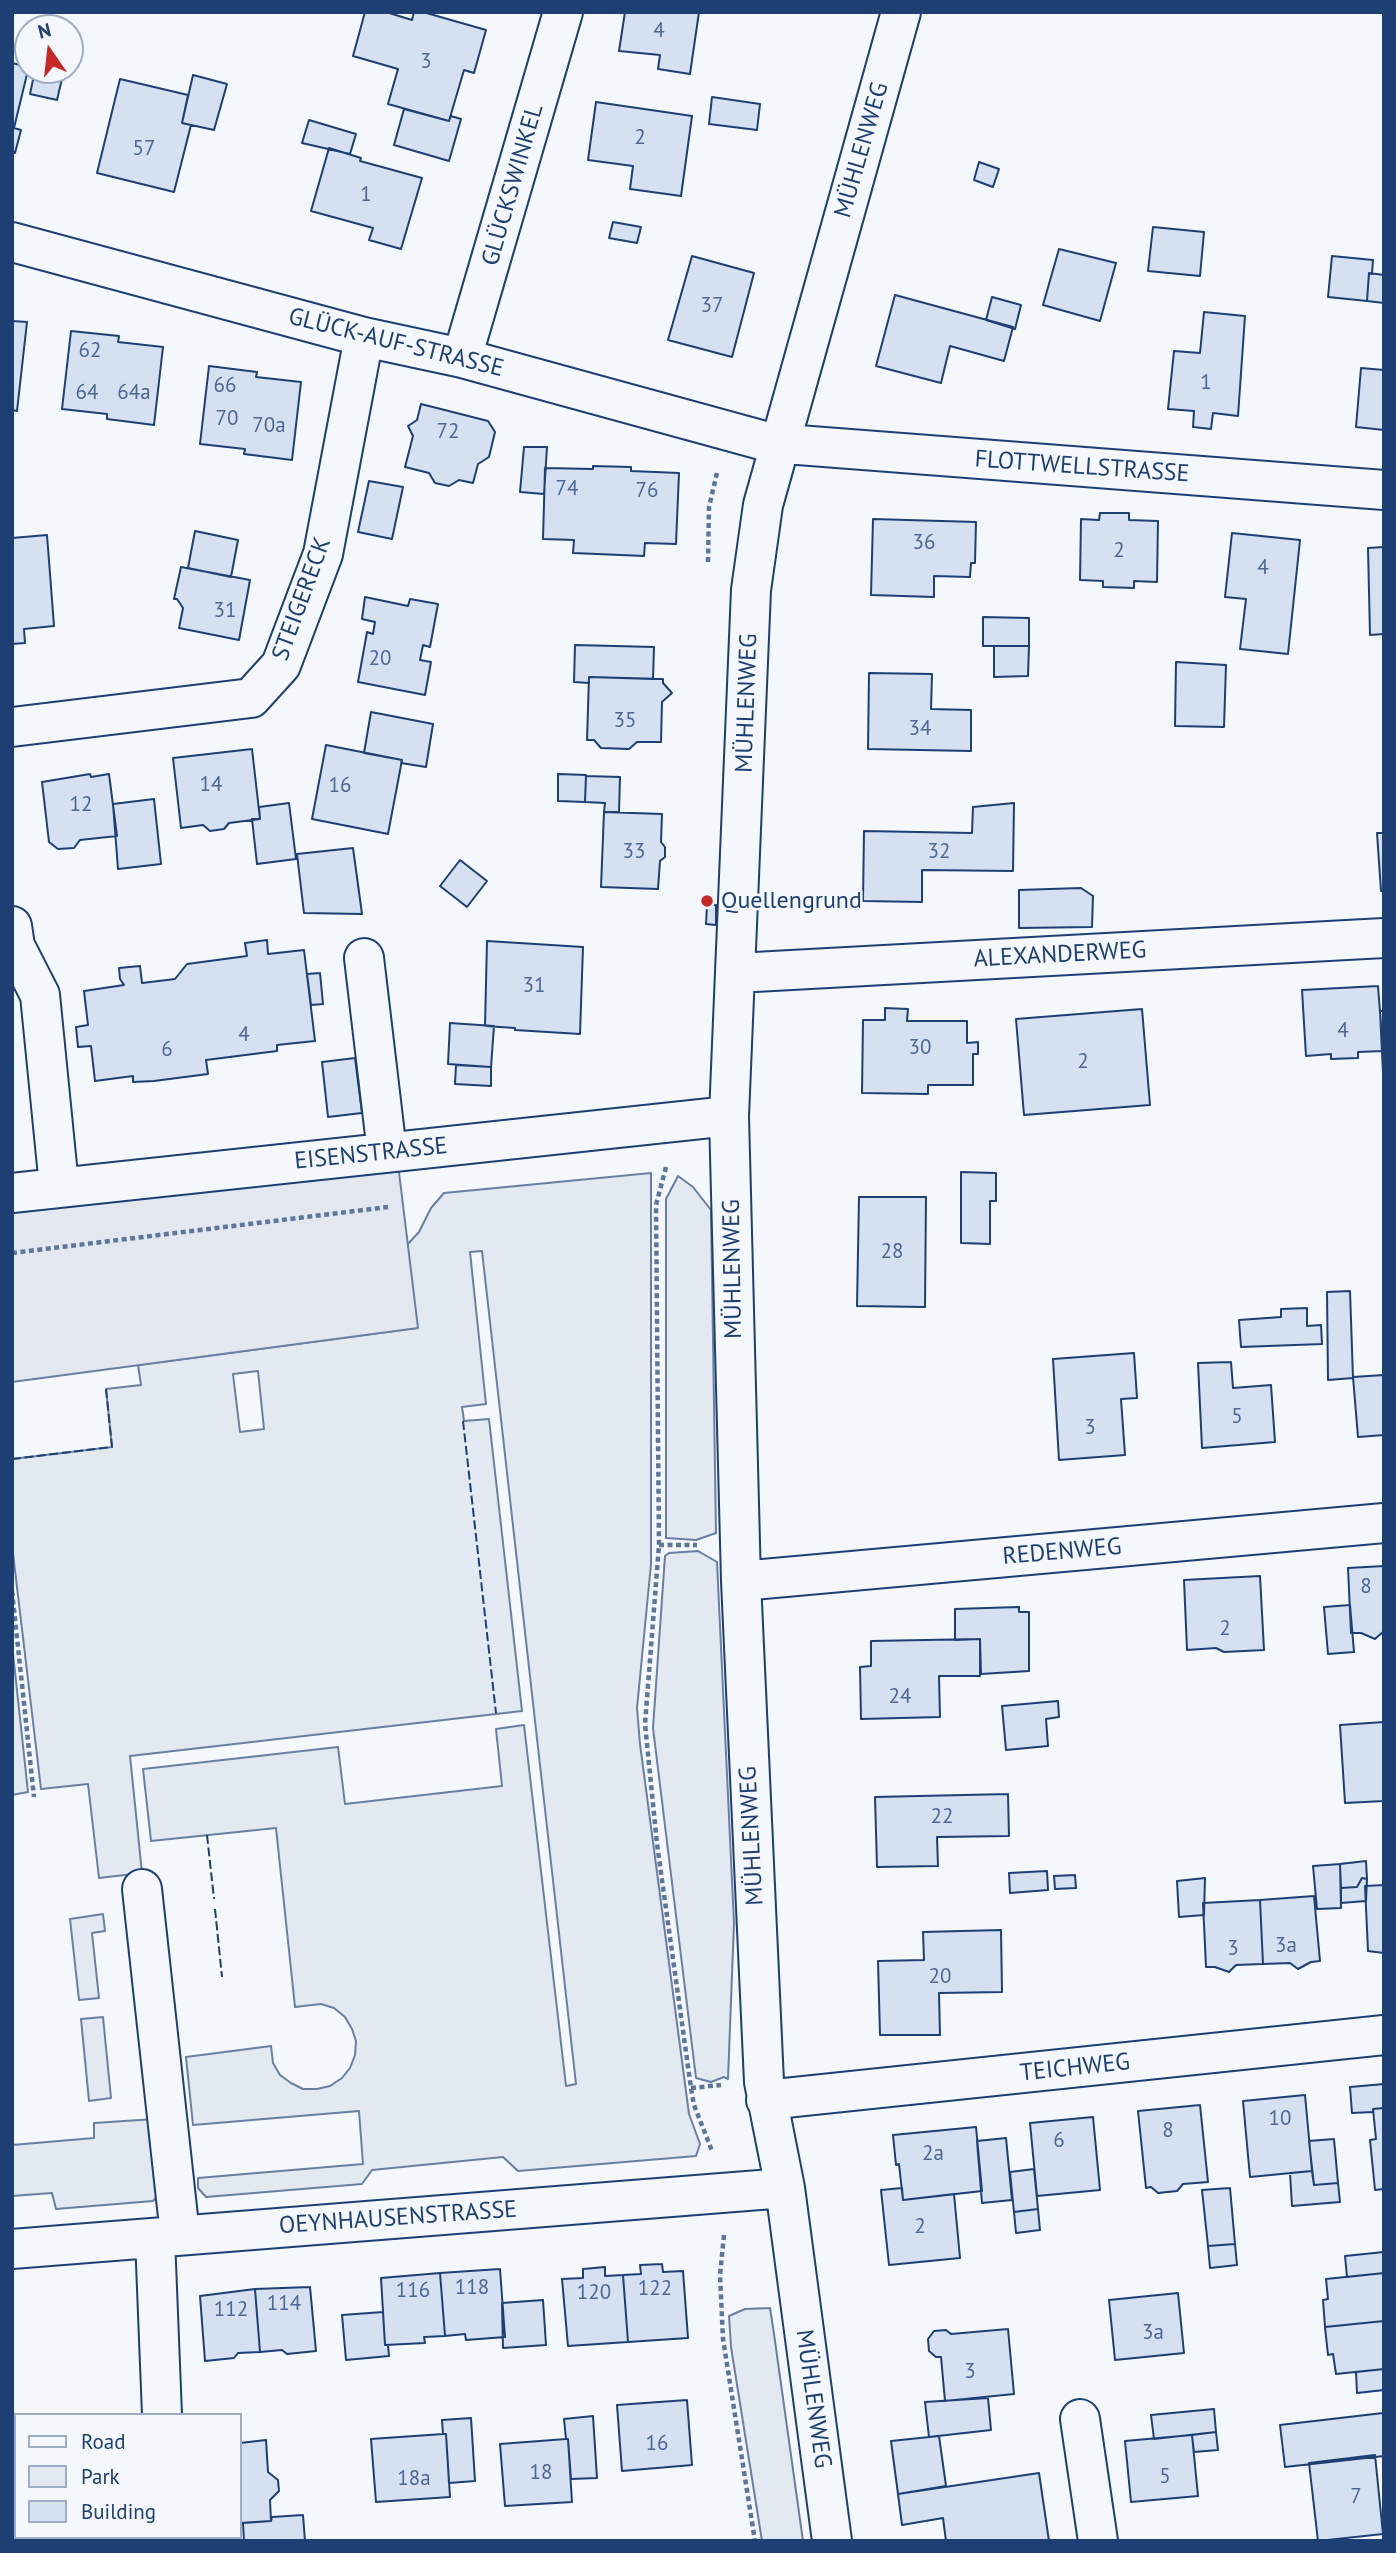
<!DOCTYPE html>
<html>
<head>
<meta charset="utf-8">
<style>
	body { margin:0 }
	#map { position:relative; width:1396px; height:2553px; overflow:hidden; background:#f4f7fb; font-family:"PT Sans",sans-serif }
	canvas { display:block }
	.frame { position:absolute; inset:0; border:14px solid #1d3f73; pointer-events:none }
	.legend { position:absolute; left:14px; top:2413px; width:228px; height:126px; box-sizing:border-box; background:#f4f7fb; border:2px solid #9eadc5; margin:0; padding:9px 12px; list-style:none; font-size:21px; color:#1d3f73 }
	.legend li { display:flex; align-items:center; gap:14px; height:35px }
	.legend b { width:35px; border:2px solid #9eadc5 }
	.north { position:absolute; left:14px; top:14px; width:70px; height:70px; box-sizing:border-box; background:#f4f7fb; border:2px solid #9eadc5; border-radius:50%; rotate:346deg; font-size:19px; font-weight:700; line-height:28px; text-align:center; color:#1d3f73 }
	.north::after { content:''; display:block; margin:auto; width:24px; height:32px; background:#c62828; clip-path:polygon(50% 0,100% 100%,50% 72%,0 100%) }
</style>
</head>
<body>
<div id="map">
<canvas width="1396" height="2553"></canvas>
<div class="frame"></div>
<ul class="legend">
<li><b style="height:9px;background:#f4f7fb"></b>Road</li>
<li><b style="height:19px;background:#e3e9f0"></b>Park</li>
<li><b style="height:19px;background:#d5e0f0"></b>Building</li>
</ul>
<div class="north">N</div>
</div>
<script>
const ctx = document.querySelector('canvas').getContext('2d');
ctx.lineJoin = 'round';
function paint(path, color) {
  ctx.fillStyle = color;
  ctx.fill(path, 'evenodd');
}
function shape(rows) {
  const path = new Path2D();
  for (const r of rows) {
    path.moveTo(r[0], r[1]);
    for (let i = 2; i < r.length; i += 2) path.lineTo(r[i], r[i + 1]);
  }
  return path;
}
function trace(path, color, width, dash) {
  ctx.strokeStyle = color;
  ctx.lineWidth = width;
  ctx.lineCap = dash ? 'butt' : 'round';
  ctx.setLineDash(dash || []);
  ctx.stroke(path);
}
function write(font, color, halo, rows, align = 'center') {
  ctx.font = font + ' "PT Sans",sans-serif';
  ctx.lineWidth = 5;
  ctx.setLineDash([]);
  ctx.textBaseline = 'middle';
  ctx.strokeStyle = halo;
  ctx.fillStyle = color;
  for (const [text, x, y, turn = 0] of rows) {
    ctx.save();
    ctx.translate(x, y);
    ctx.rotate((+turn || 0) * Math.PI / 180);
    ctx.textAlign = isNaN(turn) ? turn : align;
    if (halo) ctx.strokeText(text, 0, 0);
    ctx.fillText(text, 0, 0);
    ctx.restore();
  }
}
const green = shape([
	[651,1173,651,1564,637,1708,640,1744,689,2114,700,2144,696,2156,518,2171,503,2157,372,2170,362,2184,206,2197,198,2188,198,2178,363,2164,359,2111,193,2125,186,2057,271,2046,273,2063,280,2075,291,2083,303,2089,317,2089,330,2086,342,2078,350,2068,355,2055,356,2041,352,2029,345,2017,334,2008,321,2004,295,2007,276,1828,151,1841,143,1769,338,1747,345,1804,502,1786,496,1729,524,1725,566,2086,576,2084,482,1251,470,1252,486,1404,462,1407,464,1421,489,1419,522,1711,130,1756,142,1873,99,1878,88,1784,41,1789,12,1545,12,1459,112,1447,106,1389,141,1385,138,1365,417,1328,407,1245,419,1232,431,1208,444,1193,651,1173],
	[258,1371,264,1429,240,1432,233,1374,258,1371],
	[678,1176,693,1187,711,1210,716,1533,696,1540,666,1538,666,1199,678,1176],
	[698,1551,717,1562,734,1923,728,2079,724,2077,711,2082,696,2078,653,1728,665,1556,669,1553,698,1551],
	[12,1644,28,1792,12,1795,12,1644],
	[103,1914,105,1931,92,1933,99,1998,79,2000,70,1919,103,1914],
	[103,2017,111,2098,89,2101,81,2019,103,2017],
	[155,2119,163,2190,153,2201,56,2209,52,2193,12,2196,12,2145,94,2138,94,2123,155,2119],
	[770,2308,774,2334,803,2541,762,2541,731,2347,729,2316,745,2309,770,2308]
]);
paint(green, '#e3e9f0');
trace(green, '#687fa3', 2);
const parking = shape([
	[398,1164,418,1328,12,1382,12,1209,398,1164]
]);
paint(parking, '#e3e8f0');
trace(parking, '#687fa3', 2);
const building = shape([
	[365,12,386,12,412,20,414,12,423,12,486,30,474,73,464,70,449,121,388,104,398,69,353,56,365,12],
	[625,12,699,12,690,74,658,69,660,55,619,51,625,12],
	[12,63,28,67,28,70,14,128,21,130,15,153,12,152,12,63],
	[35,70,64,70,57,100,30,94,35,70],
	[193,75,227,84,214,130,182,123,193,75],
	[120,79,188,95,182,123,191,125,174,192,97,173,120,79],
	[712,97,760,104,757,130,709,124,712,97],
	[596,102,692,116,681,196,630,189,633,166,588,160,596,102],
	[404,109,449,121,451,116,461,119,449,161,394,145,404,109],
	[309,120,356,134,350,154,302,143,309,120],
	[329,148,361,158,360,161,422,178,401,249,369,240,373,228,311,211,329,148],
	[979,162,999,169,993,187,974,180,979,162],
	[613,222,641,227,637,243,609,238,613,222],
	[1153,227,1204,232,1200,276,1148,271,1153,227],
	[1059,249,1116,263,1100,321,1043,305,1059,249],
	[692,256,754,273,732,357,668,340,692,256],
	[1332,256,1373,260,1372,274,1369,273,1367,301,1328,297,1332,256],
	[1369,273,1384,275,1384,303,1367,301,1369,273],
	[895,295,1013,327,1004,361,950,346,941,383,876,366,895,295],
	[992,297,1021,305,1015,329,986,320,992,297],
	[1204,312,1245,316,1238,416,1213,413,1211,429,1193,427,1194,411,1168,409,1174,351,1200,353,1204,312],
	[12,321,27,322,17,411,12,410,12,321],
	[71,331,119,336,118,342,163,347,154,425,107,419,107,414,62,409,71,331],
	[209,366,257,372,256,377,301,382,292,460,244,454,245,449,200,444,209,366],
	[1361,368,1384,370,1384,430,1356,427,1361,368],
	[421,404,488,421,495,432,489,457,478,464,473,483,459,480,449,486,435,483,429,473,405,467,413,436,408,426,417,420,421,404],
	[524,447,547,447,544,494,520,492,524,447],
	[593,466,631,467,631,471,679,473,676,544,645,543,644,556,573,553,574,540,543,539,545,468,593,469,593,466],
	[369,481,403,487,392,539,358,532,369,481],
	[1100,513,1129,513,1129,520,1158,521,1157,582,1134,581,1134,588,1103,587,1103,581,1080,580,1081,519,1099,520,1100,513],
	[873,519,976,522,975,563,971,563,970,577,934,576,934,597,871,595,873,519],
	[195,531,238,540,231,577,188,568,195,531],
	[1232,533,1300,540,1288,654,1240,649,1246,599,1225,597,1232,533],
	[47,535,54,626,24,629,25,643,12,644,12,538,47,535],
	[1384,547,1384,634,1370,635,1368,548,1384,547],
	[181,567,250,580,239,640,179,628,183,608,177,599,174,599,181,567],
	[365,597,408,606,410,599,438,604,430,647,423,645,420,660,431,662,425,695,358,682,367,632,373,634,375,622,362,619,365,597],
	[983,617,1029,618,1029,646,983,646,983,617],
	[575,645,654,647,653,679,589,677,589,683,574,682,575,645],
	[994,646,1029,646,1028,676,994,677,994,646],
	[1176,662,1226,665,1224,727,1175,726,1176,662],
	[869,673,932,674,931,709,971,710,971,751,868,749,869,673],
	[589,677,663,679,663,683,672,693,662,702,661,742,637,742,629,749,601,748,594,740,587,740,589,677],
	[371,712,433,724,426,767,401,763,402,760,364,753,371,712],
	[326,745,402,760,388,834,312,819,326,745],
	[252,749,260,819,229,823,224,829,210,831,203,825,181,828,173,758,252,749],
	[90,774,91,777,109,774,117,836,80,840,74,848,58,849,49,842,42,782,90,774],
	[558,774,586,775,585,802,558,801,558,774],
	[586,776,620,777,619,812,604,812,605,803,585,802,586,776],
	[154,799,161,864,118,869,113,804,154,799],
	[289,803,296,859,257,864,252,819,260,819,259,807,289,803],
	[1014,803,1013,871,922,870,922,902,863,901,864,831,972,833,973,807,1014,803],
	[604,812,662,814,661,842,665,847,665,857,660,861,658,889,601,887,604,812],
	[1377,833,1384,833,1384,891,1381,891,1377,833],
	[353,848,362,914,304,913,297,854,353,848],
	[460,860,487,881,467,907,440,886,460,860],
	[1081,888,1093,896,1092,927,1019,928,1019,890,1081,888],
	[707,905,716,905,716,925,706,924,707,905],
	[267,940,268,954,304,950,315,1041,277,1045,277,1051,206,1060,208,1074,154,1081,133,1082,133,1076,95,1081,91,1046,78,1047,76,1027,88,1025,84,991,124,985,120,979,119,968,140,966,142,983,175,979,187,964,247,956,245,943,267,940],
	[487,941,583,947,580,1034,515,1030,515,1028,485,1026,487,941],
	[320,973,323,1004,311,1005,307,974,320,973],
	[1378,986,1383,1051,1358,1052,1358,1058,1331,1059,1331,1054,1306,1056,1302,990,1378,986],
	[885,1008,908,1009,907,1021,967,1021,967,1043,978,1042,978,1054,973,1054,973,1085,928,1085,928,1094,862,1093,863,1020,885,1020,885,1008],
	[1142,1009,1150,1105,1024,1115,1016,1019,1142,1009],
	[1380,1011,1384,1011,1384,1073,1383,1073,1380,1011],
	[450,1023,494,1026,491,1067,448,1064,450,1023],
	[355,1058,362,1113,328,1117,322,1062,355,1058],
	[456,1065,491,1067,491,1086,455,1084,456,1065],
	[961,1172,996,1173,996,1201,990,1201,990,1244,961,1243,961,1172],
	[859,1197,926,1197,925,1307,857,1306,859,1197],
	[1350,1291,1353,1378,1328,1380,1327,1292,1350,1291],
	[1307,1308,1307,1326,1321,1325,1322,1344,1241,1347,1239,1320,1281,1317,1281,1309,1307,1308],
	[1134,1353,1137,1398,1121,1399,1125,1455,1059,1460,1053,1359,1134,1353],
	[1231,1362,1233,1388,1271,1385,1275,1442,1202,1448,1198,1363,1231,1362],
	[1384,1375,1384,1435,1358,1437,1353,1377,1384,1375],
	[1384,1566,1384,1631,1375,1639,1361,1633,1351,1633,1348,1568,1384,1566],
	[1260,1576,1264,1650,1224,1652,1216,1648,1187,1650,1184,1580,1260,1576],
	[1350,1605,1354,1652,1328,1654,1324,1607,1350,1605],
	[1019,1607,1019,1612,1029,1612,1029,1671,981,1674,980,1639,955,1640,955,1609,1019,1607],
	[980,1639,980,1676,939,1676,940,1717,861,1719,860,1667,871,1666,871,1641,980,1639],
	[1058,1701,1059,1717,1046,1719,1048,1746,1006,1750,1002,1706,1058,1701],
	[1384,1722,1384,1801,1345,1803,1340,1725,1384,1722],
	[1008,1794,1009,1836,937,1837,938,1866,877,1867,875,1797,1008,1794],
	[1366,1861,1367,1879,1362,1878,1357,1887,1341,1888,1340,1864,1366,1861],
	[1340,1864,1341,1908,1317,1909,1313,1866,1340,1864],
	[1047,1871,1048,1890,1010,1893,1009,1873,1047,1871],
	[1075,1875,1076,1888,1055,1889,1054,1876,1075,1875],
	[1205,1878,1204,1915,1179,1917,1177,1881,1205,1878],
	[1362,1878,1367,1879,1366,1901,1341,1903,1341,1888,1357,1887,1362,1878],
	[1384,1885,1384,1953,1368,1951,1365,1886,1384,1885],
	[1314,1896,1320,1961,1311,1962,1298,1969,1290,1963,1263,1964,1260,1900,1314,1896],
	[1260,1900,1263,1964,1236,1965,1229,1972,1215,1967,1206,1967,1203,1903,1260,1900],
	[1001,1930,1002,1992,939,1993,940,2035,880,2035,878,1961,924,1960,923,1932,1001,1930],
	[1384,2084,1384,2108,1373,2109,1373,2112,1352,2113,1350,2087,1384,2084],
	[1305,2095,1312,2171,1250,2177,1243,2101,1305,2095],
	[1200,2105,1208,2182,1183,2184,1177,2191,1158,2193,1151,2187,1146,2188,1138,2111,1200,2105],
	[1384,2108,1384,2189,1375,2190,1370,2140,1376,2139,1373,2109,1384,2108],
	[1093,2117,1100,2190,1037,2196,1030,2123,1093,2117],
	[976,2127,982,2191,903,2200,899,2164,896,2165,893,2135,976,2127],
	[1006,2138,1012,2200,982,2203,977,2141,1006,2138],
	[1334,2139,1338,2183,1314,2185,1309,2141,1334,2139],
	[1034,2169,1038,2209,1014,2212,1010,2172,1034,2169],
	[1312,2171,1314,2185,1338,2183,1340,2202,1292,2206,1290,2173,1312,2171],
	[902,2188,903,2200,954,2194,960,2258,889,2265,881,2190,902,2188],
	[1230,2188,1235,2244,1208,2246,1202,2190,1230,2188],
	[1038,2209,1040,2230,1016,2233,1014,2212,1038,2209],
	[1235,2244,1237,2265,1210,2268,1208,2246,1235,2244],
	[1384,2252,1384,2273,1347,2277,1345,2256,1384,2252],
	[662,2264,663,2272,683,2271,688,2338,628,2342,623,2275,641,2274,640,2265,662,2264],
	[605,2267,605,2276,623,2275,628,2342,568,2346,562,2279,583,2278,583,2269,605,2267],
	[500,2269,505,2337,466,2340,465,2334,445,2336,440,2273,500,2269],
	[440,2273,445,2336,424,2337,425,2343,385,2345,381,2278,440,2273],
	[1384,2273,1384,2321,1325,2327,1323,2300,1328,2299,1326,2279,1384,2273],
	[310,2287,316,2351,287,2354,282,2350,260,2352,255,2289,310,2287],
	[255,2289,260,2352,238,2353,234,2358,205,2361,200,2296,255,2289],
	[1178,2293,1184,2353,1115,2360,1109,2300,1178,2293],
	[543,2300,546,2345,503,2348,502,2303,543,2300],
	[383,2312,385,2345,388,2345,389,2356,346,2360,342,2315,383,2312],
	[1384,2321,1384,2369,1336,2374,1333,2354,1328,2355,1325,2327,1384,2321],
	[1008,2329,1014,2394,945,2401,941,2357,936,2357,929,2351,928,2339,934,2331,946,2330,951,2334,1008,2329],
	[1384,2369,1384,2390,1357,2393,1356,2372,1384,2369],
	[988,2398,991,2430,929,2437,925,2402,988,2398],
	[687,2400,692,2465,622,2471,617,2405,687,2400],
	[1214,2409,1216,2432,1154,2439,1151,2415,1214,2409],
	[1383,2413,1384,2456,1285,2467,1280,2425,1383,2413],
	[593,2416,597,2478,571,2479,568,2439,566,2439,564,2419,593,2416],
	[471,2418,475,2481,449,2483,446,2434,443,2434,442,2420,471,2418],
	[1216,2432,1218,2450,1194,2452,1192,2435,1216,2432],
	[443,2434,446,2434,450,2497,376,2502,371,2439,443,2434],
	[1192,2435,1198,2496,1131,2502,1125,2441,1192,2435],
	[939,2436,946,2486,898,2494,891,2441,939,2436],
	[566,2439,568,2439,572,2502,505,2506,500,2444,566,2439],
	[266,2440,268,2472,278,2480,279,2491,270,2500,271,2521,240,2523,240,2443,266,2440],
	[1375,2455,1383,2534,1318,2541,1309,2463,1375,2455],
	[1039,2473,1049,2541,946,2541,943,2518,902,2525,898,2494,1039,2473],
	[303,2515,305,2541,244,2541,243,2523,271,2521,272,2517,303,2515],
	[40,2537,116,2537,117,2541,40,2541,40,2537]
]);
paint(building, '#d5e0f0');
trace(building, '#1d3f73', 2);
const minor = shape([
	[12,242,364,337,462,358,772,443,1384,490],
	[462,358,563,12],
	[12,727,251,698,281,665,323,554,364,337],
	[12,926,15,946,40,995,59,1186],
	[364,958,387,1152],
	[736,973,1384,938],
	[12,1193,729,1116],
	[741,1581,1384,1523],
	[142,1889,180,2235],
	[766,2100,1384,2035],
	[155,2238,162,2415],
	[12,2249,785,2188],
	[1080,2419,1098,2541],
	[166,2537,166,2541],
	[832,2541,785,2188,764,2082,741,1581,729,1116,751,590,763,505,901,12]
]);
trace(minor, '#1d3f73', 42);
trace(shape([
	[708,562,709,507,717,473],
	[666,1167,656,1205,659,1545,645,1724,657,1844,691,2088,694,2105,712,2151],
	[12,1253,388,1207],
	[659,1545,697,1545],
	[12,1591,34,1797],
	[691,2088,721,2085],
	[724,2235,720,2275,723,2339,755,2541]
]), '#5e769c', 4.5, [5, 3.5]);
trace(minor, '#f4f7fb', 38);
trace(shape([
	[463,1421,496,1713],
	[12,1459,112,1447,106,1389],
	[207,1835,214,1899],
	[215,1909,222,1977]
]), '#1d3f73', 2, [9, 3.5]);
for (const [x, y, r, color] of [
	[707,901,7,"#c62828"]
]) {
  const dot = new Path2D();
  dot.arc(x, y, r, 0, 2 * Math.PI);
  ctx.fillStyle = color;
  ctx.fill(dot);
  trace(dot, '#f4f7fb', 2.5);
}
write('21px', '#4b6792', null, [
	["4",659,31],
	["3",426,62],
	["2",640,138],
	["57",144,149],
	["1",366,195],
	["37",712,306],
	["62",90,351],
	["1",1206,383],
	["66",225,386],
	["64",87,393],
	["64a",134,393],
	["70",227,419],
	["70a",269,426],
	["72",448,432],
	["74",567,489],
	["76",647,491],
	["36",924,543],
	["2",1119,551],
	["4",1263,568],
	["31",225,611],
	["20",380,659],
	["35",625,721],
	["34",920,729],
	["14",211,785],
	["16",340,786],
	["12",81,805],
	["33",634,852],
	["32",939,852],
	["31",534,986],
	["4",1343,1031],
	["4",244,1035],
	["30",920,1048],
	["6",167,1050],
	["2",1083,1062],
	["28",892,1252],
	["5",1237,1417],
	["3",1090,1428],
	["8",1366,1587],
	["2",1225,1629],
	["24",900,1697],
	["22",942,1817],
	["3a",1286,1946],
	["3",1233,1949],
	["20",940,1977],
	["10",1280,2119],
	["8",1168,2131],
	["6",1059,2141],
	["2a",933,2154],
	["2",920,2227],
	["118",472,2288],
	["122",655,2289],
	["116",413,2291],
	["120",594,2293],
	["114",284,2304],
	["112",231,2310],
	["3a",1153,2333],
	["3",970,2372],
	["16",657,2444],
	["18",541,2473],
	["5",1165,2477],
	["18a",414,2479],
	["7",1356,2497]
]);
write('24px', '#1d3f73', '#f4f7fb', [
	["MÜHLENWEG",862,150,-74],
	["GLÜCKSWINKEL",513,185,-74],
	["GLÜCK-AUF-STRASSE",396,343,14],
	["FLOTTWELLSTRASSE",1082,467,4],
	["STEIGERECK",302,599,-70],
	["MÜHLENWEG",747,703,-88],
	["ALEXANDERWEG",1060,955,-3],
	["EISENSTRASSE",371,1154,-6],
	["MÜHLENWEG",733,1269,-91],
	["REDENWEG",1062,1552,-5],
	["MÜHLENWEG",752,1836,-93],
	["TEICHWEG",1075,2068,-6],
	["OEYNHAUSENSTRASSE",398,2218,-4],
	["MÜHLENWEG",813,2399,82]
]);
write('24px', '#1d3f73', '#f4f7fb', [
	["Quellengrund",721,901]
], 'left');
</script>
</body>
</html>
